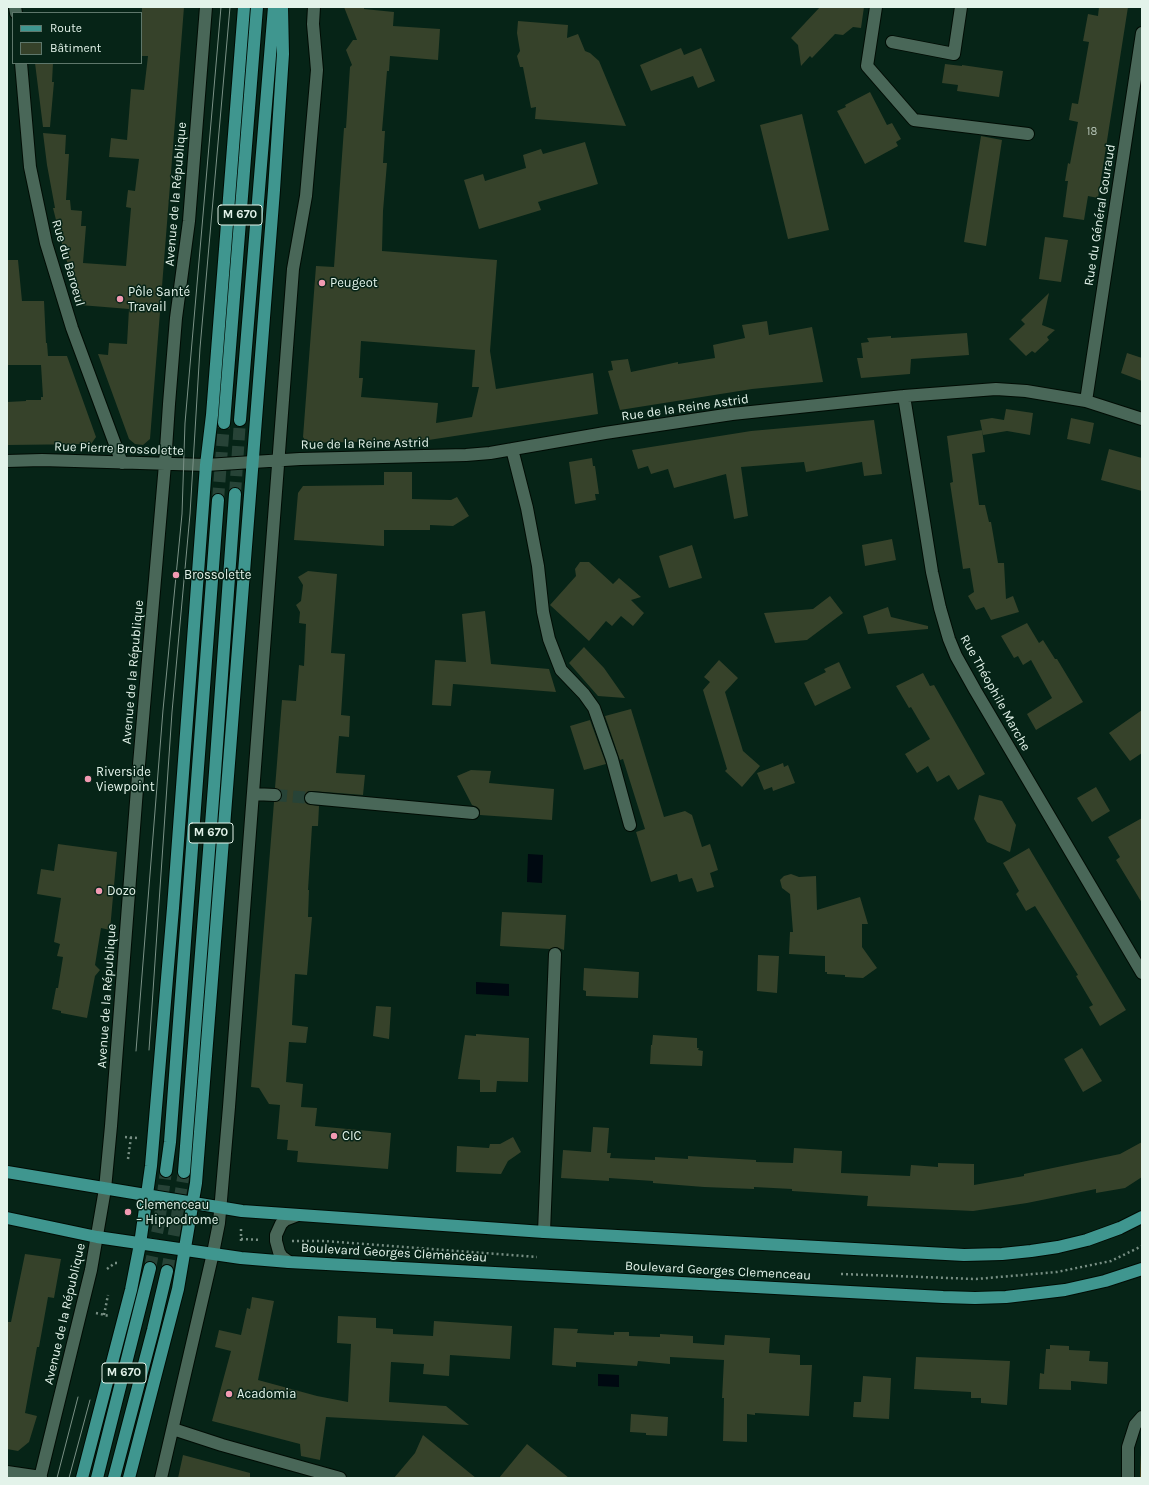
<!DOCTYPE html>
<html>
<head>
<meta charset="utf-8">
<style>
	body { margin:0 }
	#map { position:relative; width:1149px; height:1485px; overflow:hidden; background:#062417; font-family:Karla,sans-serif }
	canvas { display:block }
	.frame { position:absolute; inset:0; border:8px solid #e3f3ea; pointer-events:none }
	.legend { position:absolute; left:12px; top:12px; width:130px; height:52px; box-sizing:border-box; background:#062417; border:1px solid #5e776b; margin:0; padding:5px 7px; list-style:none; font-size:12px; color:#e3f3ea }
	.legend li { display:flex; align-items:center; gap:8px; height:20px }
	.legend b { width:20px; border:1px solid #5e776b }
</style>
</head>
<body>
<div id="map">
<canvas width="1149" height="1485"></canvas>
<div class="frame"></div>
<ul class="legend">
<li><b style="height:5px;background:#3f968f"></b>Route</li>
<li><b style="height:11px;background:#36422a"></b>Bâtiment</li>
</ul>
</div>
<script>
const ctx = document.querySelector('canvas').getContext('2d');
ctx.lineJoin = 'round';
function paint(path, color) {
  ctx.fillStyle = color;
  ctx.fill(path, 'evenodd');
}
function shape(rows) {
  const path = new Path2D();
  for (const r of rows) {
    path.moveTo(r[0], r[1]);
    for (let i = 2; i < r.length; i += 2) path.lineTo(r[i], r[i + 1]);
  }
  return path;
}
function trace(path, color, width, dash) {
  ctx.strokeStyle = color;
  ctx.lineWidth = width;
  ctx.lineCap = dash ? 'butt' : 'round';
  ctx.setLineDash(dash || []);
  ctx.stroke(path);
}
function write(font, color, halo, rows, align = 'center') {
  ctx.font = font + ' Karla,sans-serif';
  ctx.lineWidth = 3;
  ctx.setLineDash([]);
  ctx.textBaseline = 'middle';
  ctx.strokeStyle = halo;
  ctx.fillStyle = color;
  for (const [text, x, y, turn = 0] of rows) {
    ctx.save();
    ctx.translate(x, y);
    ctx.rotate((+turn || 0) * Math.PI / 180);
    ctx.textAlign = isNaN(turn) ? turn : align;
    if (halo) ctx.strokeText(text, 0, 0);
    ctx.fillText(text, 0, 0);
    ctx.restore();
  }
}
paint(shape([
	[1142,1428,1142,1478,1140,1478]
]), '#4e461c');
paint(shape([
	[528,854,543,855,542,883,527,882],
	[476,982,509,984,509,996,476,994],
	[598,1374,619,1375,619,1387,598,1386]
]), '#000911');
paint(shape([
	[142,7,184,7,150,439,143,445,135,444,129,439,98,354,108,355,109,343,127,344,129,309,80,305,63,248,53,208,55,208,47,165,43,133,66,135,65,154,69,154,66,200,70,200,71,210,82,211,81,226,86,226,83,263,126,266,131,208,126,207,128,190,135,191,139,159,109,157,111,138,127,140,131,89,144,90,148,56,141,56],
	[344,7,364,7,364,9,394,12,393,26,440,29,438,60,390,56,389,71,387,71,382,131,385,131,383,163,387,163,383,211,382,251,497,260,490,351,496,389,593,373,598,414,396,445,395,441,307,443,303,437,316,266,334,267,344,128,346,128,350,67,352,65,346,50,353,40,357,40],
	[361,341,475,350,472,387,479,387,472,417,436,423,438,403,361,397,363,378,359,378],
	[820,7,864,7,861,28,853,27,843,35,835,34,812,58,810,56,801,66,798,45,791,38],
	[1099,7,1128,7,1098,198,1088,196,1084,220,1063,217,1068,181,1065,181,1068,163,1070,164,1078,122,1069,120,1072,103,1078,104,1089,42,1083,41,1088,14,1098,16],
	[518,21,568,25,567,38,578,34,585,51,590,53,599,61,626,126,535,119,536,107,531,108,523,67,520,67,517,56,520,51,517,33],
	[681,48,684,55,701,48,715,81,698,88,693,76,651,91,640,65],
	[35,63,53,63,52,82,54,82,50,127,43,127],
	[945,64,962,66,962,65,1003,71,999,97,957,91,958,85,942,83],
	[870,92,887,125,892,123,901,139,896,142,898,146,865,164,837,111,846,107,845,105],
	[802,114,829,230,788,239,760,125],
	[981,136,1002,140,986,246,964,242],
	[585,142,598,184,538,202,541,210,479,229,464,180,483,174,485,181,526,168,523,155,541,149,543,154],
	[1045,237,1068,240,1061,282,1039,279],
	[7,260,18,260,22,301,44,301,46,343,47,343,48,356,67,356,96,437,91,444,7,445,7,402,26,401,26,400,41,400,41,397,43,397,41,365,7,365],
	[1049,293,1042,325,1055,330,1047,337,1049,340,1035,353,1032,351,1026,356,1009,339,1025,324,1021,320],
	[767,321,769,335,812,327,823,382,752,389,620,410,608,371,613,370,611,361,628,359,631,372,678,362,678,364,715,358,713,345,745,338,742,325],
	[967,333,969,355,911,359,910,374,861,378,857,358,863,358,861,343,869,342,867,338,891,336,891,338],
	[1127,353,1142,358,1142,381,1121,373],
	[1006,409,1033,413,1030,435,1007,431,983,435,980,420,992,418,1004,420],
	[1071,418,1094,423,1090,444,1067,439],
	[874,420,882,474,864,476,862,462,806,472,804,462,741,467,748,516,734,519,726,474,674,488,668,469,651,474,648,466,638,469,632,450,751,431],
	[982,430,985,452,972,454,979,505,985,505,989,522,991,522,998,563,1004,563,1006,599,1013,596,1019,612,991,620,984,607,976,610,968,596,974,592,970,568,963,569,950,483,953,482,947,436],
	[1109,449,1142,458,1142,491,1101,480],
	[592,458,593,466,595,466,599,494,595,494,596,500,575,504,569,462],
	[384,472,412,472,412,499,451,500,457,497,469,516,453,526,430,525,430,530,384,530,384,546,294,540,298,493,303,486,384,485],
	[892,539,896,560,865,566,862,545],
	[692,545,702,578,669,588,659,556],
	[580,562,589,562,613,584,619,578,641,597,631,600,644,613,633,626,621,616,612,626,606,621,589,641,550,605,576,576,575,569],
	[308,571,337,574,331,653,345,654,341,715,350,716,349,737,339,736,336,773,365,775,363,795,312,791,308,791,304,797,304,801,307,804,319,806,318,826,312,826,308,890,309,890,308,917,312,917,307,975,295,974,292,1025,308,1027,306,1043,289,1042,286,1082,303,1084,301,1107,317,1108,315,1126,391,1133,388,1169,297,1162,298,1151,287,1150,288,1140,277,1139,280,1105,269,1104,259,1088,251,1087,274,802,279,801,282,796,281,791,275,788,282,700,296,701,299,665,304,666,306,624,299,623,300,612,296,605,301,601,303,585,298,577],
	[830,596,843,613,807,640,775,643,764,613,813,609],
	[888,607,891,617,928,626,928,629,868,634,863,616],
	[485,611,491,664,549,669,556,692,453,684,451,706,432,705,435,660,466,662,462,614],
	[1027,623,1039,643,1043,640,1055,659,1057,659,1083,702,1036,730,1027,714,1052,698,1031,660,1023,665,1018,656,1014,658,1001,636],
	[584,647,604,668,625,698,598,696,569,663],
	[719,660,738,678,725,692,743,751,760,766,742,787,725,771,727,769,703,690,710,682,704,677],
	[839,662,851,688,815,706,804,683,826,672,824,669],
	[923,673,930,686,934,685,985,774,958,790,949,775,937,782,928,766,917,773,905,754,930,739,911,707,909,708,896,686],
	[631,709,664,817,685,811,692,815,702,847,710,844,718,870,710,873,714,887,697,892,692,878,679,882,677,874,651,882,636,832,645,829,623,759,620,760,605,716],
	[1142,710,1142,753,1130,761,1109,733],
	[590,720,606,764,584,770,570,726],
	[783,763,784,767,788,765,795,783,773,791,772,787,764,790,757,773],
	[471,770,491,771,489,783,554,789,552,820,480,815,480,810,477,807,472,805,457,776],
	[1096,787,1110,811,1092,822,1077,798],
	[979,795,1002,801,1016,825,1010,852,987,842,974,819],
	[1142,818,1142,903,1116,860,1120,857,1108,837],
	[58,844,117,852,110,930,101,928,95,965,100,970,95,976,87,1018,61,1013,61,1011,52,1009,56,988,58,988,63,957,57,956,60,944,54,942,61,898,37,894,41,869,54,871],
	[1029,848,1126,1010,1100,1026,1089,1007,1093,1005,1076,976,1078,975,1035,906,1026,911,1016,894,1019,891,1003,863],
	[791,874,799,877,816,876,817,910,860,897,868,924,862,924,862,947,877,968,863,978,845,977,845,975,827,974,827,972,825,972,825,956,789,954,790,932,793,932,790,894,782,888,780,880,784,876],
	[502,912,566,915,564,950,556,947,550,949,500,946],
	[758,955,779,956,777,993,757,991],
	[584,968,639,972,638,998,586,996,586,991,583,990],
	[376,1006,391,1007,389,1039,373,1036],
	[476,1034,529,1038,528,1082,497,1081,496,1092,480,1092,480,1080,458,1079,465,1035,476,1036],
	[653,1035,697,1038,697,1048,699,1048,698,1050,703,1051,702,1066,650,1064,651,1045,652,1045],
	[1082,1048,1102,1081,1083,1092,1064,1059],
	[593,1127,609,1128,607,1153,611,1153,610,1158,655,1160,655,1157,688,1159,688,1156,756,1160,756,1162,793,1163,794,1148,842,1151,841,1173,910,1176,911,1165,938,1167,938,1163,974,1164,974,1185,1024,1176,1024,1174,1120,1154,1142,1142,1142,1177,1125,1188,1096,1193,1096,1189,1027,1203,973,1211,867,1206,868,1196,792,1191,792,1189,754,1187,754,1189,704,1187,653,1183,653,1181,609,1178,609,1181,561,1178,563,1150,591,1152],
	[513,1137,521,1152,508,1161,501,1174,456,1172,457,1146,489,1148,490,1144,500,1144],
	[25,1254,61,1259,54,1298,48,1297,39,1347,37,1347,25,1413,37,1416,29,1442,18,1451,7,1449,7,1322,11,1322],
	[252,1297,274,1301,258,1380,317,1396,348,1402,351,1344,337,1343,338,1316,376,1318,376,1328,393,1329,393,1334,433,1336,434,1321,512,1326,510,1359,450,1355,449,1376,423,1374,424,1364,391,1362,389,1402,446,1406,469,1425,326,1417,320,1460,301,1456,300,1444,212,1421,231,1351,215,1347,219,1330,241,1335,247,1308,250,1309],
	[554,1328,578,1329,577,1333,614,1335,614,1332,629,1332,629,1336,660,1337,660,1334,693,1336,693,1343,724,1345,725,1335,770,1338,769,1353,800,1355,800,1365,812,1365,809,1416,755,1413,755,1415,747,1414,747,1442,723,1441,724,1398,722,1398,724,1360,670,1357,670,1364,638,1361,637,1366,576,1362,576,1367,552,1365],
	[1050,1345,1069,1346,1069,1350,1090,1351,1089,1361,1108,1362,1107,1384,1071,1381,1071,1390,1039,1389,1040,1373,1044,1374,1046,1349,1050,1349],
	[916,1357,1010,1361,1007,1405,981,1403,981,1398,971,1398,971,1392,914,1389],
	[863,1376,891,1378,889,1419,853,1417,854,1402,861,1402],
	[631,1414,668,1417,667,1436,646,1435,646,1433,630,1432],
	[423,1435,455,1461,476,1478,394,1478,415,1453],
	[527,1444,569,1478,499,1478],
	[183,1455,250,1473,250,1478,178,1478]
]), '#36422a');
trace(shape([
	[275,795,311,798]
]), '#274337', 12, [12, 6]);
trace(shape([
	[235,494,240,420],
	[218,500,224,423],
	[150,1268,159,1223,166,1171],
	[167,1271,175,1228,184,1172]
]), '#274337', 12, [12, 6]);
const minor = shape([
	[15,7,16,13],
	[876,7,867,66,914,120,1028,134],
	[892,42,954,54,961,7],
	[21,63,30,167,46,243,72,328,122,463],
	[904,396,932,572,940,608,949,639,956,656,975,690,1142,973],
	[1086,401,1142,33],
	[512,449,527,508,538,566,543,612,549,639,561,670,584,694,594,708,612,759,630,825],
	[7,461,42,460,206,465,300,459,466,455,490,453,605,433,732,414,904,396,996,389,1026,391,1086,401,1142,419],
	[253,794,275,795],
	[311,798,473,813],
	[544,1232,555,954],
	[289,1262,282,1257,279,1252,276,1241,276,1235,281,1224,285,1220,298,1215],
	[173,1429,222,1445,340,1478],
	[7,1472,41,1477],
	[40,1478,91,1270,105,1189,111,1126,138,776,165,464,169,404,176,318,189,221,206,7],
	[161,1478,213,1253,219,1223,229,1107,293,269,306,196,317,70,313,24,314,7],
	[1128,1478,1128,1447,1135,1425,1142,1417]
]);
const major = shape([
	[240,420,274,7],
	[224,423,257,7],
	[166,1171,170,1142,218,500],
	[7,1172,242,1211,544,1232,964,1255,1002,1254,1031,1251,1058,1247,1087,1240,1120,1228,1142,1217],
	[184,1172,214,786,235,494],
	[7,1218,97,1237,241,1258,289,1262,943,1297,975,1298,1006,1297,1065,1290,1105,1281,1142,1269],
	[82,1478,131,1290,140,1244,151,1166,173,908,206,465,212,415,244,7],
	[97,1478,150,1268],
	[114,1478,153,1330,167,1271],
	[129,1478,178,1289,196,1183,274,190,283,54,282,7]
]);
trace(minor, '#000c04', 14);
trace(major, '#000c04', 14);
trace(shape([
	[125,1137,138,1138],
	[128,1159,131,1137],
	[241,1239,261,1240],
	[241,1241,241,1226],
	[292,1241,324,1241,537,1257],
	[107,1269,115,1263,120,1263],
	[841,1274,976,1279,1057,1272,1111,1261,1142,1246],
	[96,1313,109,1316],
	[104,1315,108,1295]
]), '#778e83', 2.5, [2, 3]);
trace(minor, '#496758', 12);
trace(major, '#3f968f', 12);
trace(shape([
	[149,1050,172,712,190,514,200,348,230,7],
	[136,1051,163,710,182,514,185,423,221,7],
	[57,1478,78,1397],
	[69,1478,90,1400]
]), '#7a9186', 1);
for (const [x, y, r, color] of [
	[322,283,4,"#f19ab2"],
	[120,299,4,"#f19ab2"],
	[176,575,4,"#f19ab2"],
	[88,779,4,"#f19ab2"],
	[99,891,4,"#f19ab2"],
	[334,1136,4,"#f19ab2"],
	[128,1212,4,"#f19ab2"],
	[229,1394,4,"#f19ab2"]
]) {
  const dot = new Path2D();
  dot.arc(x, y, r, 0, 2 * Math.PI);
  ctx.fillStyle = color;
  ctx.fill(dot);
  trace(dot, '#062417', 1.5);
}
write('11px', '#b8c7ba', null, [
	["18",1092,132]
]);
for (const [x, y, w] of [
	[240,215,44],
	[211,833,44],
	[124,1373,44]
]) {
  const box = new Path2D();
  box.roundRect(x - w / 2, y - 10, w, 20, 3);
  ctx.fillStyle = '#062417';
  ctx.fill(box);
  trace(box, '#e3f3ea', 1);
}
write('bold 12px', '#e3f3ea', null, [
	["M 670",240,215],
	["M 670",211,833],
	["M 670",124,1373]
]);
write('13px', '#e3f3ea', '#062417', [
	["Avenue de la République",176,194,-85],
	["Rue du Général Gouraud",1100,215,-81],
	["Rue du Baroeul",68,263,74],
	["Rue de la Reine Astrid",685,408,-8],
	["Rue de la Reine Astrid",365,444,-1],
	["Rue Pierre Brossolette",119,449,2],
	["Avenue de la République",133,672,-85],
	["Rue Théophile Marche",995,693,61],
	["Avenue de la République",107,996,-86],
	["Boulevard Georges Clemenceau",394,1253,3],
	["Boulevard Georges Clemenceau",718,1271,3],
	["Avenue de la République",65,1314,-77]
]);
write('13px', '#e3f3ea', '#062417', [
	["Peugeot",330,283],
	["Pôle Santé",128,292],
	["Travail",128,307],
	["Brossolette",184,575],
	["Riverside",96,772],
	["Viewpoint",96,787],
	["Dozo",107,891],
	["CIC",342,1136],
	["Clemenceau",136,1205],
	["– Hippodrome",136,1220],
	["Acadomia",237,1394]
], 'left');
</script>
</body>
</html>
